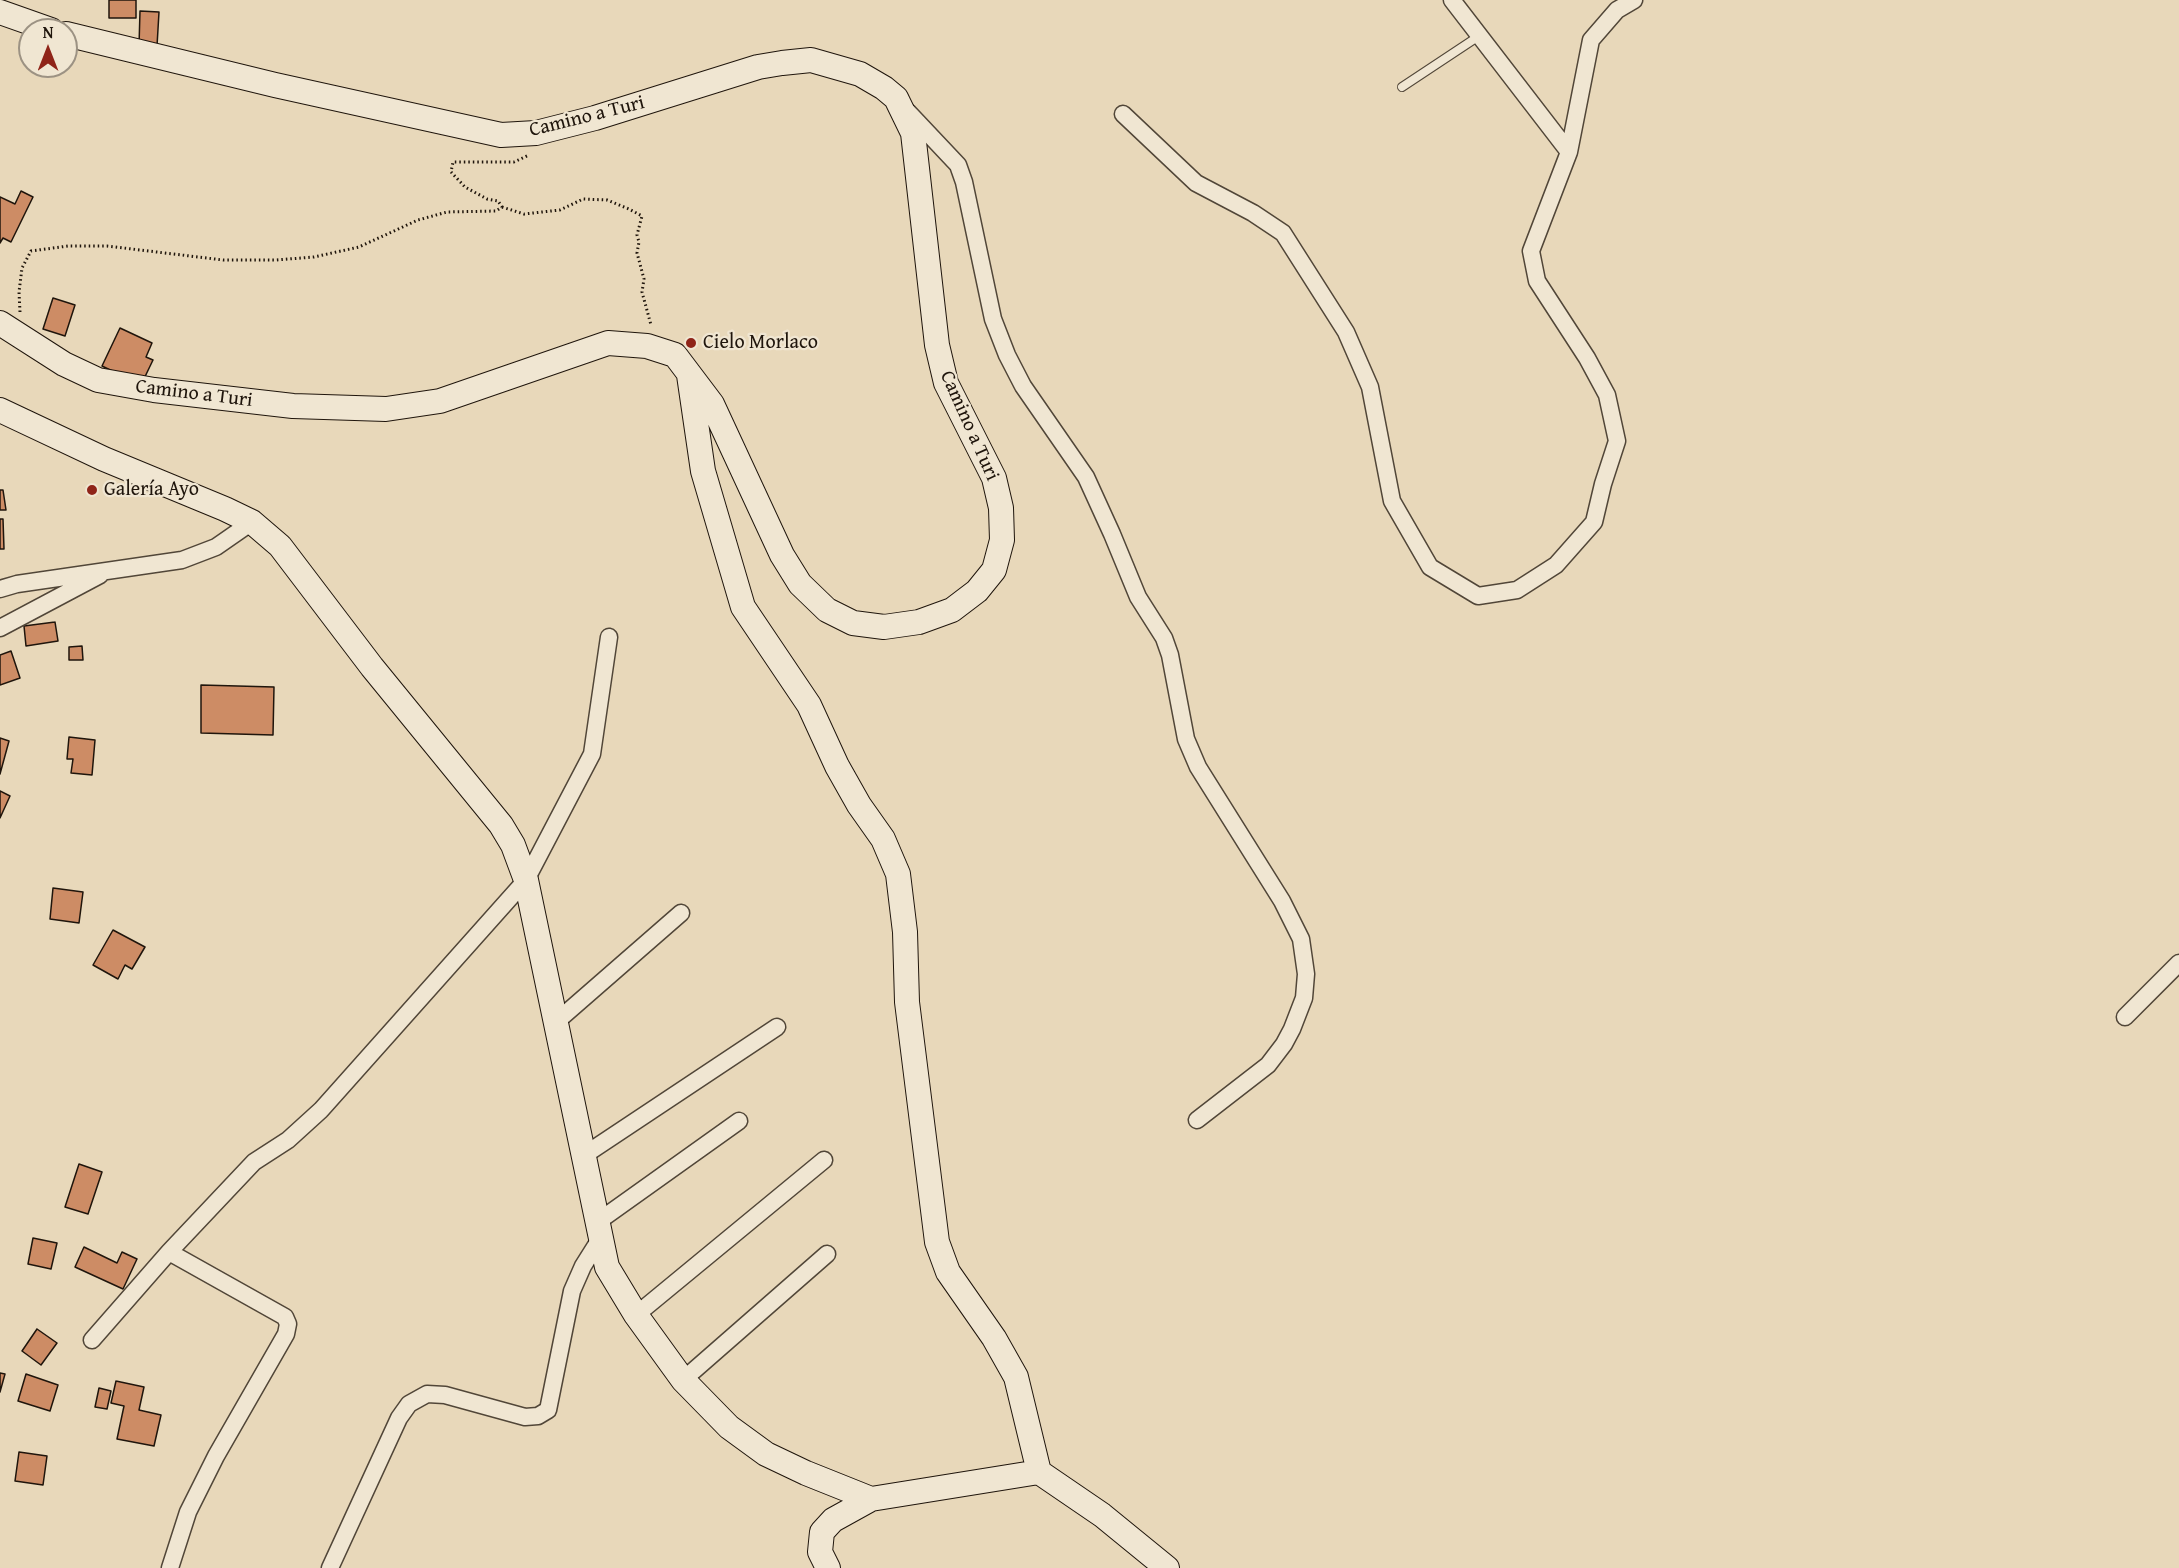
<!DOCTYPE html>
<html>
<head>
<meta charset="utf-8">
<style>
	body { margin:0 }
	#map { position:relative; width:2179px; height:1568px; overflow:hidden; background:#e8d8ba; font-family:"Gentium Book Plus",serif }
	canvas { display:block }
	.north { position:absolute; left:18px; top:18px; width:60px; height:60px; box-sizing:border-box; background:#f0e6d2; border:2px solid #9c9283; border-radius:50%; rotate:0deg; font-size:16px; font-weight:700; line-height:24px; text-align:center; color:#1f150c }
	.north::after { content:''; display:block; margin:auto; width:21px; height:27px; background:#8f2418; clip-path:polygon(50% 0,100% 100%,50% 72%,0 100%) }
</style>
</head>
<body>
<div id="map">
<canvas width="2179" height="1568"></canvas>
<div class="north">N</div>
</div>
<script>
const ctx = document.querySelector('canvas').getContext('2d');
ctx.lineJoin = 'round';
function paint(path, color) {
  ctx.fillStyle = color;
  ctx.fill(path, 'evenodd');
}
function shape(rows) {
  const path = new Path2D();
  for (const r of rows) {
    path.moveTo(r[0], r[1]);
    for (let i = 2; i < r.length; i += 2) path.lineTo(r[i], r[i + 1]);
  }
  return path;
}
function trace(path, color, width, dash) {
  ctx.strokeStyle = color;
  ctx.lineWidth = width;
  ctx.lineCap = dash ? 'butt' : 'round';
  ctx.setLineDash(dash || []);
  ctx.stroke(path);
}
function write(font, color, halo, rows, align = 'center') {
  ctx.font = font + ' "Gentium Book Plus",serif';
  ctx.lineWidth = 4.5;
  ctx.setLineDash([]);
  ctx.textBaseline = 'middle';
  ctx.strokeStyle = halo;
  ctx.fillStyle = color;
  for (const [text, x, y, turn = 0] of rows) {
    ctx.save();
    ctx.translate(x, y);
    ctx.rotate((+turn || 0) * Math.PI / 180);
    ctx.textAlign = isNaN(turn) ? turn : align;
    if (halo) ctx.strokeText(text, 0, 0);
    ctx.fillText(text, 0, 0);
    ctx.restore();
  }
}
const building = shape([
	[109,0,136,0,136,18,109,18,109,0],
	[140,11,159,12,157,46,139,46,140,11],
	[21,191,33,197,11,242,3,238,0,243,0,197,15,204,21,191],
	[53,298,75,305,65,336,43,329,53,298],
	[120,328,152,343,146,357,153,360,141,385,102,366,120,328],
	[0,490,3,490,6,510,0,510,0,490],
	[0,519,3,519,4,549,0,549,0,519],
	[55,622,58,641,26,646,24,626,55,622],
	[82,646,83,660,69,660,69,647,82,646],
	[11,651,20,678,0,685,0,655,11,651],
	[201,685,274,687,273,735,201,733,201,685],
	[69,737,95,740,92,775,71,773,73,759,67,759,69,737],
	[0,738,9,741,0,774,0,738],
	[0,791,10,796,0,818,0,791],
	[53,888,83,892,79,923,50,919,53,888],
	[113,930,145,947,132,969,125,965,118,979,93,965,113,930],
	[79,1164,102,1172,88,1214,65,1207,79,1164],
	[33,1238,57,1243,51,1269,28,1264,33,1238],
	[84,1247,117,1263,122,1252,137,1259,123,1289,75,1267,84,1247],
	[37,1329,57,1343,41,1365,22,1351,37,1329],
	[0,1373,5,1374,0,1392,0,1373],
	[26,1374,58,1385,50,1411,18,1401,26,1374],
	[116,1381,144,1387,139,1410,161,1415,154,1446,117,1439,124,1406,111,1403,116,1381],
	[99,1388,111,1391,107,1409,95,1407,99,1388],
	[19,1452,47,1456,43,1485,15,1481,19,1452]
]);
paint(building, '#cd8c65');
trace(building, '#1f150c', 1.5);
const lane = shape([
	[1402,87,1479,36]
]);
const street = shape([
	[1452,0,1569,152],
	[908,112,958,165,964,182,993,319,1007,355,1023,386,1086,477,1112,534,1138,597,1164,638,1170,655,1186,739,1198,767,1282,901,1301,939,1306,974,1304,998,1292,1029,1284,1044,1268,1065,1197,1120],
	[1123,114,1196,183,1253,213,1283,233,1346,332,1370,387,1392,501,1430,567,1478,596,1517,590,1556,565,1594,522,1603,484,1617,441,1607,395,1587,358,1537,281,1531,251,1569,152,1591,40,1617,10,1634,0],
	[0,589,17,584,182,560,216,547,252,522],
	[0,628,100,575],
	[2125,1017,2179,963],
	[556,1022,681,913],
	[583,1156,777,1027],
	[596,1223,739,1121],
	[169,1252,285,1317,288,1324,286,1334,216,1456,188,1512,170,1568],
	[636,1315,824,1160],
	[92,1340,169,1252,254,1162,288,1140,321,1110,526,880,592,754,609,637],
	[683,1380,827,1254],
	[330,1568,399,1418,409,1404,427,1394,445,1395,525,1417,538,1416,548,1410,572,1291,583,1266,600,1239]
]);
const secondary = shape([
	[0,12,51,30],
	[0,323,64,364,98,380,154,390,293,406,386,409,440,401,608,343,647,346,675,355,712,404,782,555,800,584,827,610,853,623,884,627,919,622,952,610,977,591,994,570,1002,540,1001,508,994,478,946,383,937,345,913,133,896,98,884,88,860,74,811,60,782,63,758,67,595,118,536,133,501,135,275,85,66,34],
	[689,375,703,471,743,607,809,705,837,766,859,805,883,839,898,874,905,932,907,1002,937,1242,948,1272,994,1338,1016,1377,1039,1472],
	[0,410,104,459,225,509,252,522,280,546,372,667,501,825,513,845,526,880,607,1267,636,1315,683,1380,729,1427,766,1454,806,1473,871,1499,1039,1472],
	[1039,1472,1102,1515,1167,1568],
	[828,1568,820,1552,822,1532,833,1520,871,1499]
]);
trace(lane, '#514638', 10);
trace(street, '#514638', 19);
trace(secondary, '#1f150c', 26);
trace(shape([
	[502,207,524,214,560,210,583,199,607,200,629,209,642,216,637,235,639,242,637,253,644,279,642,292,651,325],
	[20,312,19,292,22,268,31,251,68,246,107,246,223,260,276,260,314,257,359,247,418,220,447,212,496,211,502,207,498,201,487,199,465,187,451,172,453,162,514,162,529,155]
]), '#1f150c', 3, [1.5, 3]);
trace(lane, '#f0e6d2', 8);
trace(street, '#f0e6d2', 16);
trace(secondary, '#f0e6d2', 24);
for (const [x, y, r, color] of [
	[691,343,6,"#8f2418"],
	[92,490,6,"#8f2418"]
]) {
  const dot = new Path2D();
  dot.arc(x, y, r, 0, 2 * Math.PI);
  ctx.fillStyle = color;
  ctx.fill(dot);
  trace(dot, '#f0e6d2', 2);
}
write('20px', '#1f150c', '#f0e6d2', [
	["Camino a Turi",587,117,-14],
	["Camino a Turi",194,394,7],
	["Camino a Turi",969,426,66]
]);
write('20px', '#1f150c', '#f0e6d2', [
	["Cielo Morlaco",703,343],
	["Galería Ayo",104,490]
], 'left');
</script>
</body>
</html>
